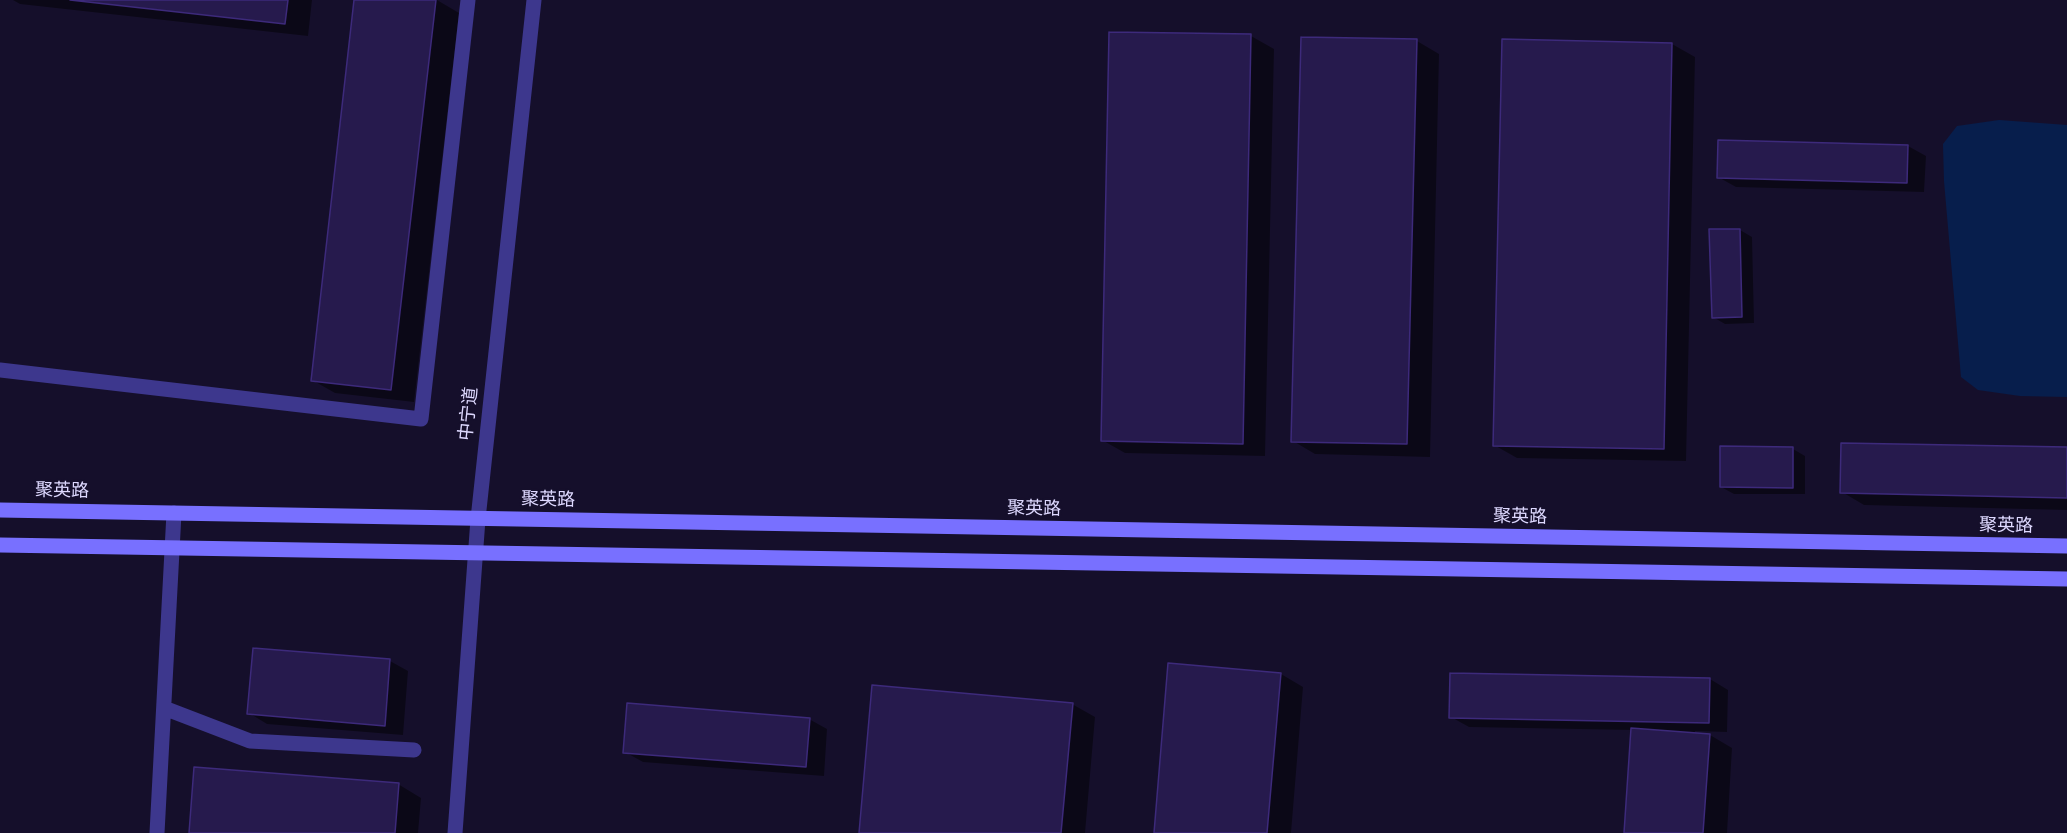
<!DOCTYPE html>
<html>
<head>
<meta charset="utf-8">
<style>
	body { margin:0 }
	canvas { display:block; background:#150f2b }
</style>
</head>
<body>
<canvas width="2067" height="833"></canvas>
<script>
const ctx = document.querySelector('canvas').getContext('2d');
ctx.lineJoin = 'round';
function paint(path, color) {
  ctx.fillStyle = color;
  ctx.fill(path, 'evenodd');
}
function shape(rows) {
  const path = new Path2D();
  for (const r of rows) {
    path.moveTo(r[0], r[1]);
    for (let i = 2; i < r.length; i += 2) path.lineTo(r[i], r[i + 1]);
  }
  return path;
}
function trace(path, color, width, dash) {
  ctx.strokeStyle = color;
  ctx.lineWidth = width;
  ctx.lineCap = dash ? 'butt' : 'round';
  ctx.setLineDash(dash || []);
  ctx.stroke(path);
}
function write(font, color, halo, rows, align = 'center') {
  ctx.font = font + ' Helvetica,"Noto Sans SC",sans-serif';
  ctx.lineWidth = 4.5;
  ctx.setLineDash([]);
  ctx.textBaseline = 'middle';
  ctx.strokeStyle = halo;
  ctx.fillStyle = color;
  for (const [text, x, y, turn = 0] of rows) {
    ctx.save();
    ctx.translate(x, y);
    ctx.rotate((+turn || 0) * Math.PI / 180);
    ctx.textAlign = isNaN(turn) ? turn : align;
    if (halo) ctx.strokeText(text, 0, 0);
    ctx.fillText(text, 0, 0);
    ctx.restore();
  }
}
paint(shape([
	[1999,120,2067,125,2067,397,2020,396,1978,390,1961,377,1944,181,1943,144,1957,126]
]), '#071e4c');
paint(shape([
	[13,0,312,0,308,36,20,4],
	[356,0,437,0,459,13,414,402,335,393,312,380],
	[1110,33,1251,36,1274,49,1265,456,1125,453,1102,440],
	[1417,41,1439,54,1430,457,1315,454,1293,441],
	[1672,44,1695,57,1686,461,1517,458,1494,445],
	[1908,146,1926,156,1924,192,1736,187,1718,177],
	[1740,230,1752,237,1754,323,1725,324,1713,317],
	[1722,447,1793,449,1805,456,1805,494,1734,494,1721,487],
	[2067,449,2067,510,1864,505,1842,492],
	[255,650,390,661,408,671,403,735,267,724,249,713],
	[1281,674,1303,687,1291,833,1155,833],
	[1710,679,1728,690,1727,732,1695,731,1695,734,1710,735,1732,748,1727,833,1626,833,1633,730,1469,727,1451,717],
	[1072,704,1095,717,1085,833,860,833],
	[809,719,827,729,824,776,643,762,625,752],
	[398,784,421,798,418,833,190,833]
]), '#0007');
const building = shape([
	[70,0,288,0,285,24,70,0],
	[354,0,436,0,391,390,311,381,354,0],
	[1109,32,1251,34,1243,444,1101,441,1109,32],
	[1301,37,1417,39,1407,444,1291,442,1301,37],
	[1502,39,1672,43,1664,449,1493,446,1502,39],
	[1718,140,1908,145,1907,183,1717,178,1718,140],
	[1709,229,1740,229,1742,317,1712,318,1709,229],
	[1841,443,2067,447,2067,498,1840,493,1841,443],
	[1720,446,1793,447,1793,488,1720,487,1720,446],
	[253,648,390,659,385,726,247,714,253,648],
	[1168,663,1281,673,1267,833,1154,833,1168,663],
	[1450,673,1710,678,1709,723,1449,718,1450,673],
	[872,685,1073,703,1061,833,859,833,872,685],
	[627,703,810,718,806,767,623,753,627,703],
	[1631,728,1710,734,1703,833,1624,833,1631,728],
	[194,767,399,783,395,833,189,833,194,767]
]);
paint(building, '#261a4d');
trace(building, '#3d2a7b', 1.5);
trace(shape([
	[0,370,421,419,468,0],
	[164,708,250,741,414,750],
	[157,833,174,513]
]), '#3d378d', 15);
trace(shape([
	[455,833,478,519,534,0]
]), '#3d378d', 15);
trace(shape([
	[0,510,2067,546],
	[0,545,2067,579]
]), '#7870ff', 15);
write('18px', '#ded9ff', '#150f2b', [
	["中宁道",469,414,-84],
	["聚英路",62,491,1],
	["聚英路",548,500,1],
	["聚英路",1034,509,1],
	["聚英路",1520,517,1],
	["聚英路",2006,526,1]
]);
</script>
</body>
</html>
